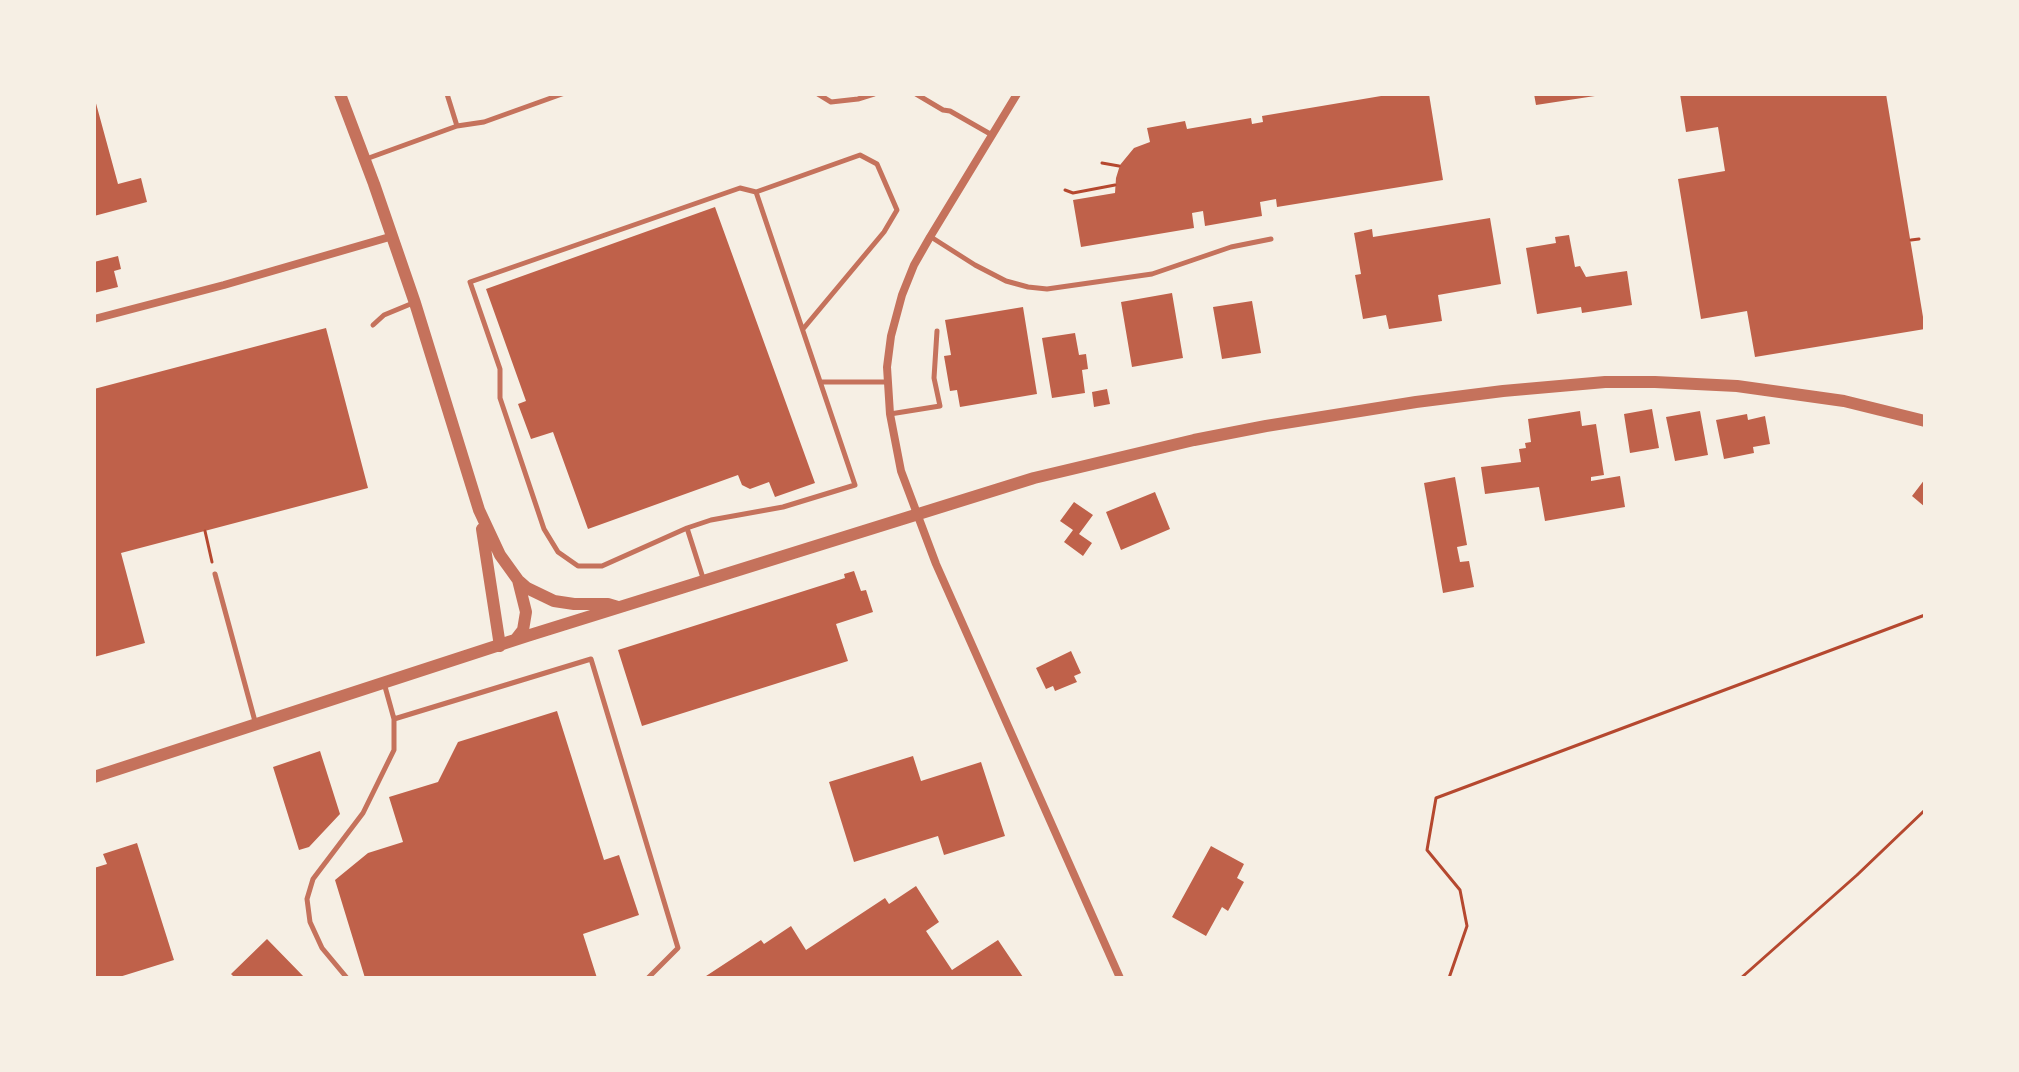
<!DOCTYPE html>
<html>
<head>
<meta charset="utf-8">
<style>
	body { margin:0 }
	#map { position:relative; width:2019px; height:1072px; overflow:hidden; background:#f6efe4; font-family:Figtree,sans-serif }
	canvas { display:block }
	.frame { position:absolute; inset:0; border:96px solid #f6efe4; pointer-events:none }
</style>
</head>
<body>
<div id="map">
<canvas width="2019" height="1072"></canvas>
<div class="frame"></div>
</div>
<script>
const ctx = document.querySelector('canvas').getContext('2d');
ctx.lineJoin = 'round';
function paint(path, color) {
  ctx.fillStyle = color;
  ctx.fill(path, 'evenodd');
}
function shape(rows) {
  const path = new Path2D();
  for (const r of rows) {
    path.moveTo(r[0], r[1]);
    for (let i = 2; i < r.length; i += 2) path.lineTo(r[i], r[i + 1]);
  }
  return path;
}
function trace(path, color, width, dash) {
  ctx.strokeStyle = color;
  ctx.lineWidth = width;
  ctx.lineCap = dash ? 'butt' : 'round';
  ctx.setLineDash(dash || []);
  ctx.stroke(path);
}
paint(shape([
	[1393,94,1429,94,1443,180,1277,207,1276,199,1260,202,1262,216,1205,226,1203,211,1192,213,1194,228,1081,247,1073,200,1115,193,1116,178,1120,165,1134,148,1150,142,1147,128,1185,121,1187,129,1251,118,1252,124,1263,122,1262,116],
	[1534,94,1595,94,1595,96,1536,105],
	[1680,94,1886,94,1925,329,1755,357,1747,311,1701,319,1678,179,1725,171,1718,127,1686,132],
	[94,96,118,184,141,178,147,202,94,216],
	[715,207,815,483,775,497,769,482,750,489,742,485,738,475,588,529,553,432,531,439,518,404,526,401,486,289],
	[1490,218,1501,284,1438,295,1442,321,1389,329,1386,315,1363,319,1355,275,1361,274,1354,233,1372,229,1373,237],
	[1569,235,1575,267,1580,266,1586,277,1627,271,1632,305,1582,313,1581,307,1537,314,1526,248,1556,243,1555,237],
	[118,256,121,269,114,271,118,287,94,293,94,262],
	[1172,293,1183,358,1132,367,1121,302],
	[1252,301,1261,353,1222,359,1213,307],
	[1023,307,1037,394,960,407,957,390,950,391,944,356,951,355,945,320],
	[326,328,368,488,121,553,145,643,94,657,94,389],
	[1075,333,1079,355,1086,354,1088,369,1082,370,1085,393,1052,398,1042,338],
	[1107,389,1110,404,1094,407,1092,392],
	[1652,409,1659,448,1630,453,1624,414],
	[1580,411,1582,426,1596,424,1604,475,1591,477,1591,481,1620,476,1625,507,1545,521,1539,487,1485,494,1481,467,1521,462,1519,449,1526,448,1525,443,1531,442,1528,419],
	[1700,411,1708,455,1675,461,1666,417],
	[1747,414,1748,420,1765,416,1770,444,1753,447,1754,453,1724,459,1716,420],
	[1455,477,1467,545,1457,547,1460,562,1469,561,1474,587,1443,593,1424,483],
	[1925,479,1925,507,1912,496],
	[1155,492,1170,529,1121,550,1106,512],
	[1074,502,1093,515,1079,534,1092,543,1083,556,1064,542,1073,530,1060,521],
	[854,571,861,591,866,590,873,612,836,624,848,661,642,726,618,650,845,578,844,574],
	[1071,651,1081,673,1074,676,1077,682,1055,691,1053,686,1046,689,1036,668],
	[557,711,604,860,619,855,639,915,583,934,597,978,365,978,335,880,368,853,403,842,389,797,438,782,458,742],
	[320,751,340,814,309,847,299,850,273,767],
	[913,756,921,781,981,762,1005,836,944,855,938,836,854,862,829,782],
	[137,843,174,960,116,978,94,978,94,868,107,864,103,854],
	[1211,846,1244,864,1237,878,1244,882,1228,911,1222,907,1206,936,1172,917],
	[916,886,939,922,926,931,952,970,998,940,1023,977,703,978,761,940,764,944,791,926,806,950,885,898,889,904],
	[267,939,305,978,235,978,231,974]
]), '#bf614a');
trace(shape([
	[1102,163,1119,166],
	[1065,190,1073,193,1115,185],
	[1911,240,1919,239],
	[205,531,212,562],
	[1449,978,1467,926,1460,890,1427,850,1436,798,1925,615],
	[1741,978,1857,875,1925,810]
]), '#b5482f', 3);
trace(shape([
	[447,94,457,126],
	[818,94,831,102,858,99,874,94],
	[916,94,943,110,950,111,992,135],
	[366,159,457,126,484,122,562,94],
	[931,237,975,265,1006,281,1028,287,1047,289,1152,274,1231,247,1271,239],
	[373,325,384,315,413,303],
	[821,382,887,382],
	[890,414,940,406,934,378,937,331],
	[687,528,602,566,578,566,558,552,544,529,500,398,500,369,470,282,740,188,756,192,860,155,877,164,897,210,884,232,803,329],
	[215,574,256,725],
	[703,578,687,528,711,520,783,507,855,485,756,192],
	[394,719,591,659,678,948,648,978],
	[347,978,322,948,310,922,307,899,313,879,363,813,394,750,394,719,384,683]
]), '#c5725c', 5);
trace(shape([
	[1017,94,930,237,914,265,902,295,891,336,887,367,890,414,901,471,936,564,1120,978],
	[94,319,224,285,393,236]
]), '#c5725c', 8);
trace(shape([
	[340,94,374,184,415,303,479,510,500,555,518,580,526,612,523,630,516,639],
	[482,529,500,646],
	[519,581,527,588,554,601,574,604,608,604,618,607],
	[94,777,527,636,1034,478,1194,440,1266,426,1416,402,1503,391,1605,382,1655,382,1737,386,1844,401,1925,421]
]), '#c5725c', 12);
</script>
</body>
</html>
